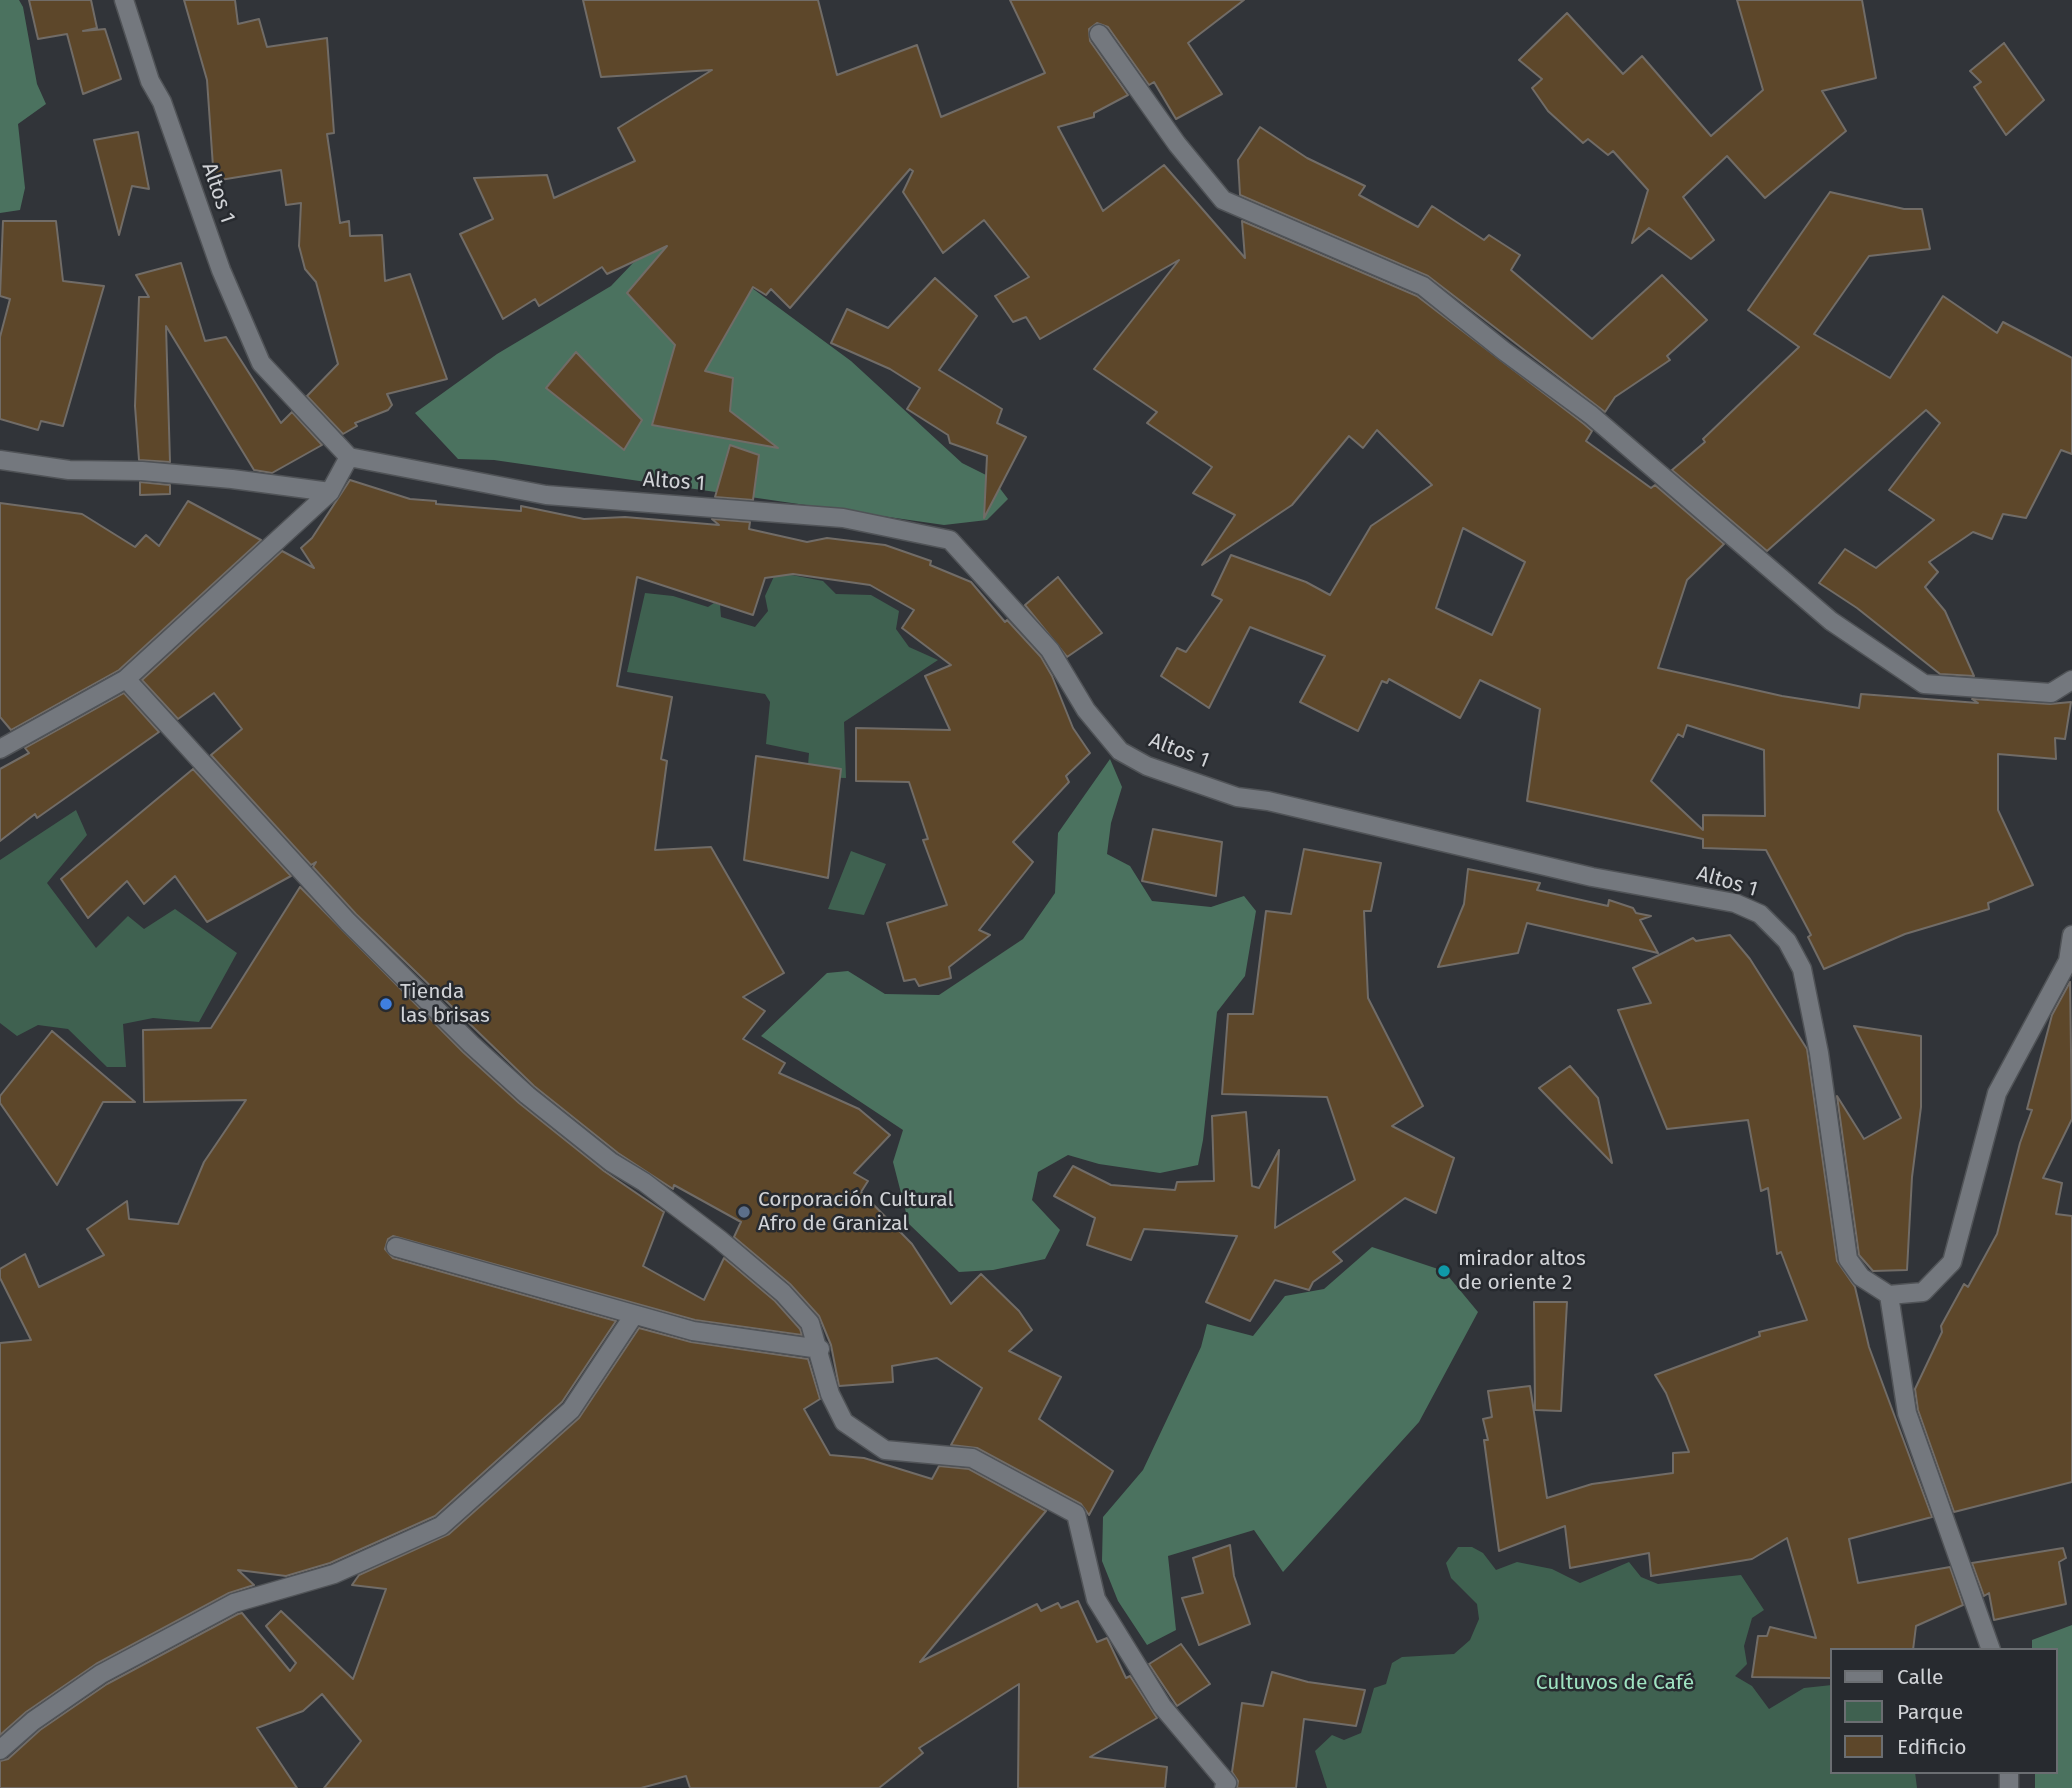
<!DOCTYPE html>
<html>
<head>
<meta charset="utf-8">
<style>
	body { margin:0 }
	#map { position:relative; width:2072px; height:1788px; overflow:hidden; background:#313439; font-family:"Fira Sans",sans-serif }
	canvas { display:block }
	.legend { position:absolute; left:1830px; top:1648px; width:228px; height:126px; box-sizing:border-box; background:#272a2f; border:2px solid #6b6e72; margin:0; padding:9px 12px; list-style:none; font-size:21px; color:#d1d3d7 }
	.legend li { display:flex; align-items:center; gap:14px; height:35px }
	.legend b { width:35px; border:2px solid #6b6e72 }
</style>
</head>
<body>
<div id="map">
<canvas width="2072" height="1788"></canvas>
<ul class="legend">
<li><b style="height:9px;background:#74787e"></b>Calle</li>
<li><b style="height:19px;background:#3f6150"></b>Parque</li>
<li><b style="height:19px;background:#5d472a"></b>Edificio</li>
</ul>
</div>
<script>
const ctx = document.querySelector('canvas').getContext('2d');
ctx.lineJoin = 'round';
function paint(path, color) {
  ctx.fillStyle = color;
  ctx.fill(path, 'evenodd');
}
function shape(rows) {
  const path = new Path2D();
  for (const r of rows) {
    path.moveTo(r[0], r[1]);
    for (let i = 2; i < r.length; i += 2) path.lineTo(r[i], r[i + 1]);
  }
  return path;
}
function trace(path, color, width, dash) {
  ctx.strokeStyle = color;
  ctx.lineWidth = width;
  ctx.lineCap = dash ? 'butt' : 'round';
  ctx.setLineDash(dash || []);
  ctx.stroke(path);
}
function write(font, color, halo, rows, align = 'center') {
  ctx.font = font + ' "Fira Sans",sans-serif';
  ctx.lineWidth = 5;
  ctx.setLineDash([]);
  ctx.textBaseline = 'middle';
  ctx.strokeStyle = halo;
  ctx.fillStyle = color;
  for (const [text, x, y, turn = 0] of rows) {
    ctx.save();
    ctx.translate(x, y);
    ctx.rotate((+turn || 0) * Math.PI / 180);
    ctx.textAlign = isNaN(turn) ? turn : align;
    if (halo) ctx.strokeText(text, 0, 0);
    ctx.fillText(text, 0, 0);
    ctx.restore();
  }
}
paint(shape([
	[776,572,823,581,836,594,871,595,899,611,896,629,909,647,938,660,844,722,846,778,807,777,809,753,766,744,770,702,765,694,627,672,645,593,673,596,708,607,714,603,720,605,721,617,755,627,768,611,765,596],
	[76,810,87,835,47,883,96,948,128,916,144,929,175,909,237,953,199,1022,153,1018,123,1024,126,1067,107,1067,68,1029,38,1025,17,1036,0,1023,0,860],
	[851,851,886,864,864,915,828,909],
	[1458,1547,1472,1547,1483,1553,1496,1570,1517,1562,1552,1569,1580,1583,1629,1562,1641,1577,1658,1584,1741,1575,1764,1610,1752,1618,1744,1646,1747,1664,1735,1676,1752,1686,1769,1709,1804,1688,1832,1685,1832,1772,1915,1772,1917,1788,1327,1788,1315,1751,1332,1735,1344,1740,1361,1733,1374,1688,1386,1684,1392,1663,1402,1657,1454,1654,1470,1640,1479,1619,1477,1604,1451,1578,1446,1563]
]), '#3f6150');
paint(shape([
	[0,0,19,0,23,7,37,84,46,104,18,124,25,188,20,210,0,213],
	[682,233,706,245,752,288,851,361,962,463,992,478,1008,499,987,520,944,525,494,460,458,459,415,413,497,354,611,286,633,263],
	[1110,759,1122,787,1111,823,1107,854,1130,866,1152,901,1211,907,1244,896,1256,911,1245,976,1217,1012,1203,1140,1198,1165,1160,1173,1099,1164,1068,1155,1038,1172,1032,1200,1060,1230,1045,1259,993,1270,959,1272,909,1224,893,1162,903,1130,761,1036,827,973,848,971,885,994,939,995,1023,939,1055,893,1058,833],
	[1372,1247,1444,1271,1478,1312,1419,1422,1283,1572,1254,1530,1168,1556,1176,1630,1147,1645,1118,1601,1102,1561,1103,1517,1143,1470,1201,1347,1207,1324,1253,1336,1285,1296,1324,1289],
	[2072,1625,2072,1788,2035,1788,2035,1772,2056,1772,2056,1650,2032,1650,2032,1640]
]), '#4b725f');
const building = shape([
	[29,0,91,0,97,28,83,31,105,29,121,79,83,94,67,34,38,39,29,0],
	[184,0,235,0,238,24,259,19,267,47,327,38,334,133,327,134,340,223,349,221,350,236,382,235,385,281,410,274,447,379,387,394,392,405,388,410,355,423,357,426,343,434,307,396,338,364,316,282,305,269,299,246,301,203,286,205,281,170,214,181,207,80,184,0],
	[583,0,818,0,837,75,917,45,941,117,1045,73,1010,0,1244,0,1188,43,1222,94,1176,119,1154,82,1149,85,1108,27,1097,23,1089,29,1090,41,1128,95,1094,113,1094,117,1058,127,1103,211,1164,165,1245,258,1242,221,1417,296,1584,424,1592,431,1586,441,1651,488,1655,485,1724,544,1687,580,1658,668,1782,696,1859,708,1861,694,1978,703,1972,699,2050,704,2071,702,2065,739,2055,738,2056,759,1998,754,1998,810,2033,885,1988,903,1989,909,1905,934,1824,969,1808,937,1811,935,1766,850,1703,848,1703,839,1527,801,1540,709,1480,680,1460,718,1389,679,1387,683,1382,681,1358,731,1300,702,1325,656,1250,627,1209,708,1161,676,1177,648,1186,652,1222,600,1212,595,1231,555,1306,582,1330,595,1371,526,1432,485,1377,430,1363,448,1349,436,1292,505,1202,565,1235,515,1193,493,1212,467,1147,423,1157,412,1094,369,1179,260,1040,339,1026,317,1013,322,995,296,1029,277,984,220,943,253,903,192,913,171,910,169,790,308,771,289,766,295,753,287,705,371,733,378,730,411,778,448,652,425,675,345,627,293,667,246,607,274,602,267,539,306,535,299,503,319,460,234,493,219,474,178,547,175,554,198,635,161,618,128,712,70,601,77,583,0],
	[1463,528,1525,562,1492,635,1436,608,1463,528],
	[1687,725,1764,750,1765,816,1703,815,1703,830,1651,781,1678,734,1683,737,1687,725],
	[1737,0,1862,0,1876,78,1822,91,1846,131,1765,198,1727,156,1683,197,1714,240,1691,259,1649,228,1632,243,1648,190,1613,151,1608,155,1588,139,1583,143,1548,111,1532,88,1542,79,1519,60,1567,13,1623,74,1642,56,1711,136,1763,90,1737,0],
	[2004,43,2044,100,2006,135,1974,87,1981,82,1970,71,2004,43],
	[1260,127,1307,158,1365,186,1359,195,1418,227,1432,206,1484,240,1489,235,1520,255,1511,270,1592,339,1662,275,1707,320,1667,356,1670,360,1615,397,1605,412,1428,276,1240,195,1238,160,1260,127],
	[138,132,149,189,132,186,119,235,94,140,138,132],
	[1830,192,1904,209,1922,209,1930,249,1869,256,1814,334,1890,378,1943,296,1997,333,2003,322,2072,358,2072,454,2061,450,2026,518,2003,514,1992,539,1973,532,1929,562,1938,572,1925,587,1945,611,1974,676,1940,674,1857,608,1819,583,1845,549,1876,568,1934,520,1889,490,1940,423,1926,410,1767,551,1672,470,1705,442,1703,439,1799,347,1748,310,1830,192],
	[3,221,56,221,63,281,104,286,63,426,41,421,38,430,0,419,0,337,10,299,0,296,3,221],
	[181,263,205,341,226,337,281,423,292,412,322,445,272,473,254,470,166,326,170,462,139,460,135,406,139,297,149,297,136,275,181,263],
	[935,278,977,316,939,370,1002,409,997,423,1026,437,984,518,987,456,950,443,948,435,907,409,920,388,890,369,831,343,847,309,888,328,935,278],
	[576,352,642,420,624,450,546,388,576,352],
	[730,445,759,455,753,500,715,497,730,445],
	[350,480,410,499,436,501,436,504,521,511,521,506,584,519,625,517,719,525,712,519,750,522,749,529,807,542,827,538,885,545,931,561,930,565,971,582,1005,622,1007,620,1041,657,1052,676,1073,728,1090,753,1066,776,1069,782,1013,842,1033,862,979,930,990,935,949,967,951,978,919,986,915,979,904,981,887,923,947,905,923,840,928,839,909,782,856,781,856,728,950,730,925,676,951,665,902,628,914,610,870,585,793,574,765,578,753,615,637,577,617,686,672,697,661,759,667,761,655,850,711,847,784,973,743,997,765,1011,743,1039,785,1063,779,1073,859,1109,890,1135,854,1173,868,1181,861,1192,912,1244,951,1304,981,1274,1019,1311,1032,1330,1009,1351,1061,1377,1039,1419,1113,1471,1089,1515,1081,1504,977,1448,951,1445,982,1388,937,1358,892,1366,893,1382,839,1386,831,1345,819,1316,790,1284,734,1237,741,1222,674,1185,673,1189,618,1153,534,1086,356,914,313,867,316,862,311,865,211,755,242,729,214,693,178,719,142,680,282,551,314,568,301,548,312,538,350,480],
	[140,482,170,485,170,494,140,495,140,482],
	[188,501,261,540,119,670,11,730,0,717,0,503,82,514,135,547,146,535,159,546,188,501],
	[1058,577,1102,633,1067,657,1025,605,1058,577],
	[124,693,159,732,37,818,35,814,0,841,0,769,29,753,25,748,124,693],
	[756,756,841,769,828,878,744,860,756,756],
	[193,769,291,876,207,922,175,876,144,904,127,881,88,918,61,879,193,769],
	[1153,829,1222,842,1216,896,1142,881,1153,829],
	[1304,849,1381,863,1371,911,1364,911,1368,998,1423,1106,1392,1126,1454,1158,1436,1213,1405,1198,1333,1252,1342,1261,1313,1282,1309,1290,1275,1280,1250,1321,1206,1302,1237,1236,1144,1229,1131,1260,1087,1245,1095,1218,1054,1196,1073,1166,1111,1185,1175,1190,1177,1182,1214,1181,1212,1116,1246,1112,1252,1186,1259,1188,1279,1150,1275,1228,1355,1180,1327,1097,1222,1094,1228,1014,1253,1014,1266,911,1291,914,1304,849],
	[1468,869,1540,883,1537,890,1608,906,1609,900,1633,908,1636,913,1651,916,1640,920,1658,953,1527,923,1518,953,1438,967,1464,904,1468,869],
	[300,887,463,1052,519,1103,604,1171,664,1212,643,1266,704,1300,724,1258,775,1301,800,1329,802,1335,695,1320,393,1236,388,1239,385,1249,393,1258,616,1321,562,1402,435,1516,330,1563,286,1576,238,1570,254,1585,229,1593,96,1664,26,1712,0,1735,0,1343,31,1340,0,1278,0,1269,25,1254,39,1287,104,1255,87,1229,127,1201,129,1219,178,1224,204,1162,246,1100,144,1102,143,1030,211,1028,300,887],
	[1730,935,1750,959,1807,1049,1837,1261,1855,1287,1869,1347,1932,1517,1849,1539,1858,1583,1950,1567,1963,1605,1916,1626,1913,1650,1832,1650,1832,1678,1752,1677,1758,1636,1767,1636,1770,1627,1816,1638,1787,1538,1752,1559,1651,1576,1649,1553,1570,1568,1565,1526,1499,1551,1484,1440,1488,1440,1483,1419,1492,1417,1488,1391,1530,1386,1547,1498,1592,1484,1673,1473,1673,1453,1689,1452,1666,1393,1655,1375,1760,1336,1759,1332,1807,1320,1781,1252,1777,1254,1768,1188,1761,1191,1748,1120,1667,1129,1618,1010,1651,1003,1633,968,1693,938,1696,941,1730,935],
	[2070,982,2072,1119,2043,1178,2062,1183,2056,1214,2072,1216,2072,1482,1954,1512,1918,1410,1915,1389,1942,1332,1941,1326,1964,1284,1968,1287,1997,1234,2020,1143,2032,1110,2027,1109,2052,1015,2070,982],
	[1854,1026,1921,1036,1921,1107,1912,1177,1907,1270,1873,1271,1859,1255,1837,1096,1864,1139,1901,1118,1854,1026],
	[52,1031,135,1102,103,1102,57,1185,0,1103,0,1096,52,1031],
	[1570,1066,1598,1098,1612,1163,1539,1088,1570,1066],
	[1534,1302,1567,1302,1561,1411,1535,1410,1534,1302],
	[639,1328,691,1342,808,1359,820,1399,804,1409,830,1455,864,1458,932,1479,939,1466,969,1469,1046,1511,920,1662,1037,1604,1041,1611,1058,1603,1061,1608,1078,1601,1097,1642,1107,1638,1126,1678,1130,1676,1157,1718,1090,1757,1167,1767,1165,1788,1018,1788,1019,1684,919,1748,923,1753,879,1788,690,1788,686,1776,641,1788,324,1788,361,1741,322,1694,303,1711,257,1728,297,1788,0,1788,0,1761,8,1759,40,1730,107,1684,238,1614,242,1613,290,1671,296,1663,266,1626,281,1611,353,1679,386,1589,352,1585,359,1575,449,1534,579,1418,639,1328],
	[1230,1545,1234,1576,1250,1624,1199,1645,1182,1598,1203,1593,1193,1558,1230,1545],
	[2063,1548,2066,1558,2059,1562,2066,1604,1994,1620,1989,1593,1984,1596,1972,1563,2063,1548],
	[1181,1644,1210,1684,1177,1706,1149,1664,1181,1644],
	[1272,1672,1308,1682,1365,1690,1356,1726,1304,1719,1296,1788,1237,1788,1238,1781,1232,1772,1242,1703,1263,1706,1272,1672]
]);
paint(building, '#5d472a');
trace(building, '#716c67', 2);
const street = shape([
	[124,0,150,81,162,102,221,270,261,363,349,457,546,495,843,518,950,540,1050,650,1086,710,1120,751,1147,766,1237,797,1268,801,1592,877,1735,903,1760,914,1787,941,1802,969,1819,1053,1848,1259,1861,1277,1889,1295,1923,1292,1952,1262,1997,1093,2068,961,2072,935],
	[1099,34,1177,144,1223,200,1423,286,1504,351,1591,415,1831,621,1924,684,2051,693,2072,680],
	[0,460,69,470,142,471,232,479,330,492],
	[126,679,348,922,471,1044,527,1095,611,1162,644,1182,719,1239,783,1293,810,1323,830,1394,844,1422,885,1450,972,1458,1076,1514,1096,1599,1162,1706,1227,1783,1224,1788],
	[0,749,126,679,330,492,349,457],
	[396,1247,693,1331,820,1349],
	[1889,1295,1907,1413,1991,1650],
	[0,1750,33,1721,101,1674,234,1603,334,1574,441,1526,571,1410,634,1315],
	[2009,1788,2009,1772]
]);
trace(street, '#505357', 21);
trace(street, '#74787e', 18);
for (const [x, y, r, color] of [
	[386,1004,7,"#3f7fe0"],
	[744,1212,7,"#5c6f8a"],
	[1444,1271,7,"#0f9aa8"]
]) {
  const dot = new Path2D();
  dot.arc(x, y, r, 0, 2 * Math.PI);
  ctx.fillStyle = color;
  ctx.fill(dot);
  trace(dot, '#272a2f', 2.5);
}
write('21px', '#d1d3d7', '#272a2f', [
	["Altos 1",218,193,71],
	["Altos 1",674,482,4],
	["Altos 1",1179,751,21],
	["Altos 1",1727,882,16]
]);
write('21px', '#d1d3d7', '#272a2f', [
	["Tienda",400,992],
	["las brisas",400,1016],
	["Corporación Cultural",758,1200],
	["Afro de Granizal",758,1224],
	["mirador altos",1458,1259],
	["de oriente 2",1458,1283]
], 'left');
write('21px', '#9fe3c1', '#272a2f', [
	["Cultuvos de Café",1615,1683]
]);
</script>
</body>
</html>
